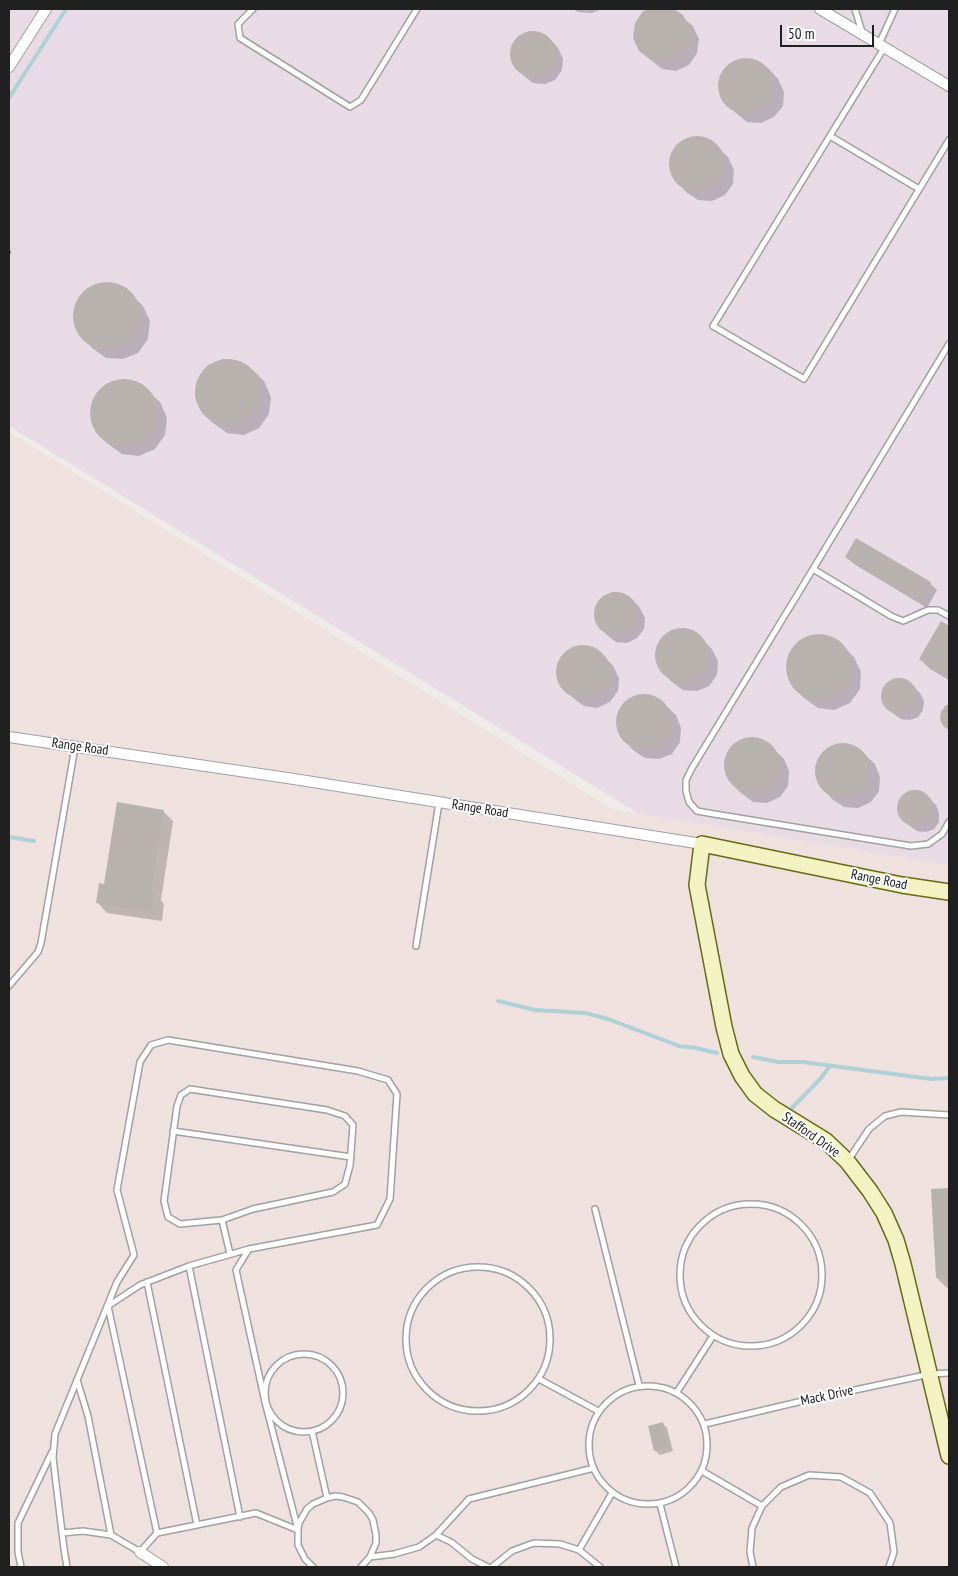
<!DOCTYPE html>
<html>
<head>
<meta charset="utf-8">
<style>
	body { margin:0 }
	#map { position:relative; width:958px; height:1576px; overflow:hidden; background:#efece8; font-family:"PT Sans Narrow",sans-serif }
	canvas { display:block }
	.frame { position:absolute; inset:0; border:10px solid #202020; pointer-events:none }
	.scale { position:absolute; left:780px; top:25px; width:94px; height:22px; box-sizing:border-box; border:2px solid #202020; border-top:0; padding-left:6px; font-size:15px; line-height:18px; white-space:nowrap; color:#202020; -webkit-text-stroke:4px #fff; paint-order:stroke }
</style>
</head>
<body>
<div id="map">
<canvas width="958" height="1576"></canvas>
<div class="frame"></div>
<div class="scale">50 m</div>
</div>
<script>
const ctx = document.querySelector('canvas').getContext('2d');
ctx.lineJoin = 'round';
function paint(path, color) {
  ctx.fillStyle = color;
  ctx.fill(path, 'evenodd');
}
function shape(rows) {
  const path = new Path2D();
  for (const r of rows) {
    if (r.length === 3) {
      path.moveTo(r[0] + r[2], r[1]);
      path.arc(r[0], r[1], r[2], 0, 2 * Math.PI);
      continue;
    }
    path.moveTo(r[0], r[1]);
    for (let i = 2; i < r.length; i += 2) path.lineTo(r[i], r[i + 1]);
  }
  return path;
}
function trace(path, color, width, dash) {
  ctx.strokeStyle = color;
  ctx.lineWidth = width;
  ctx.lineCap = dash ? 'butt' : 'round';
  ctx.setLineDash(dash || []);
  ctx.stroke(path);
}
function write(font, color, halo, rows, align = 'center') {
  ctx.font = font + ' "PT Sans Narrow",sans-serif';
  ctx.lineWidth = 4;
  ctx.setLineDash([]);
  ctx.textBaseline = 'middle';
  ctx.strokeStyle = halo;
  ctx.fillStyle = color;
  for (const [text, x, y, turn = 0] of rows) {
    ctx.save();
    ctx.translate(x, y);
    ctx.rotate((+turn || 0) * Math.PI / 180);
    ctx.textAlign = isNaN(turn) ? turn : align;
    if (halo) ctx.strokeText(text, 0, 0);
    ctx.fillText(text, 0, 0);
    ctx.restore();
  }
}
paint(shape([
	[9,9,949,9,949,871,696,849,9,426]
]), '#e8dbe6');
paint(shape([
	[9,432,612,809,949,865,949,1567,9,1567]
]), '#efe1dd');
paint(shape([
	[573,9,602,9,592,13,578,12],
	[652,9,672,9,693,26,699,39,697,53,689,65,676,71,662,69,640,51,644,12],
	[530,32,541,34,551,40,558,48,563,59,562,70,555,80,545,84,533,83,524,76,516,68,511,58,513,46,519,37],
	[742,59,756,60,768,68,778,79,784,92,783,106,774,117,761,123,747,122,736,113,725,103,719,90,721,76,729,64],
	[692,137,706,138,718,147,728,157,734,170,733,184,725,195,712,201,698,200,686,192,676,181,670,168,671,154,680,143],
	[102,284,119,285,133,296,143,306,150,321,148,339,138,353,123,359,106,358,92,348,82,337,75,322,76,305,86,291],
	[223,359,239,361,254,371,264,381,271,397,269,414,259,428,244,435,227,433,213,423,202,413,195,397,197,380,207,366],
	[118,380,135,382,149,392,160,402,167,418,165,435,155,449,139,456,122,454,108,444,98,434,91,418,93,401,103,387],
	[846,557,930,583,937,590,927,608,854,564],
	[613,592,623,593,633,600,640,608,645,618,644,629,637,638,627,643,616,642,607,635,599,627,595,617,596,606,602,597],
	[941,623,949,628,949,680,930,669,920,659],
	[678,629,691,631,702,639,712,649,718,661,717,675,709,686,697,691,683,690,672,682,662,672,656,659,657,646,665,635],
	[814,635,830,637,844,647,854,657,861,672,860,689,850,703,834,710,818,708,804,698,793,688,787,672,788,655,798,642],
	[578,646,592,647,603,655,613,666,619,678,618,691,610,702,597,708,584,706,573,698,563,688,557,676,558,662,566,651],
	[896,679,905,680,912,685,920,693,924,701,923,710,918,717,910,720,901,719,894,714,886,706,882,698,883,690,888,683],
	[640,695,654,697,665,705,676,715,681,728,680,742,672,754,659,759,645,758,633,750,623,739,617,726,619,712,627,701],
	[747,738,762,740,773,748,784,759,789,771,788,786,780,797,767,803,753,802,741,793,731,783,725,770,726,756,735,744],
	[839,744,853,745,864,754,875,764,880,777,879,791,871,802,858,808,844,807,832,799,822,788,816,775,818,761,826,750],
	[912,791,921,792,928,797,936,805,939,813,939,822,934,829,926,832,917,831,910,826,902,818,898,810,899,802,904,795],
	[163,811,173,821,161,900,164,904,162,921,107,913,98,903,105,886],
	[949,1189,949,1288,947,1288,937,1278,933,1190],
	[662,1423,667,1428,673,1451,660,1455,655,1450]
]), '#0003');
trace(shape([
	[9,98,66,9],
	[9,837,34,841],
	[498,1001,535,1010,585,1013,608,1019,679,1046,696,1048,717,1053],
	[753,1057,779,1062,803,1062,931,1079,949,1078],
	[790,1110,821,1078,830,1066]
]), '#aed0d7', 4);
paint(shape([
	[649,9,674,9,683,15,690,29,688,43,679,55,666,61,651,60,639,51,633,38,635,23,643,11],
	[533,54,23],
	[746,86,28],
	[697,164,28],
	[107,316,34],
	[228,392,33],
	[124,413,34],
	[856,538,931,582,919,601,845,557],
	[616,614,22],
	[941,621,949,626,949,677,919,659],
	[682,655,27],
	[819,667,33],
	[583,672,27],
	[899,696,18],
	[644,722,28],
	[949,704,949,730,943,726,940,719,941,712,945,706],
	[752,765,28],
	[843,771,28],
	[915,808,18],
	[117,802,164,810,151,892,155,893,152,912,96,903,99,883,104,884],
	[949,1188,949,1278,936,1278,931,1189],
	[663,1422,669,1447,654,1451,648,1426]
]), '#b8b2ae');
const lane = shape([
	[253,9,238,24,240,38,350,107,361,100,417,9],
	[855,9,862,32],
	[879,44,895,9],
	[884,48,713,326,804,379,949,140],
	[830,136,919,189],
	[949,344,813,569,891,616,903,621,928,610,938,610,949,616],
	[813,569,692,768,686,780,686,791,689,802,697,811,714,814,911,846,928,844,942,834,949,822],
	[416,946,439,803],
	[9,986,38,952,41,943,75,747],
	[173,1131,351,1157],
	[849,1159,869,1129,885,1116,901,1112,949,1115],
	[751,1275,71],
	[595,1209,639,1385],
	[222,1220,180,1224,168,1217,164,1201,177,1106,181,1095,190,1089,327,1110,345,1116,353,1125,350,1165,345,1184,333,1192,253,1209,222,1220,230,1254],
	[189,1266,240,1517],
	[478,1339,72],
	[147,1282,197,1525],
	[304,1393,39],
	[539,1379,598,1411],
	[77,1380,88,1416,111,1535],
	[648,1445,59],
	[677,1392,713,1336],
	[705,1424,794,1403,930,1374,949,1373],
	[312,1431,327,1498],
	[702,1471,762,1506],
	[660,1504,676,1567],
	[62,1533,83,1531,111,1535,140,1552,157,1533,256,1513,298,1530,265,1402,236,1270,249,1249,377,1225,390,1199,397,1094,388,1080,358,1071,168,1040,151,1045,140,1062,117,1190,134,1255,117,1282,55,1434,53,1458,64,1549,67,1567],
	[157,1533,108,1306,140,1285,189,1266,249,1249],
	[436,1535,469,1499,594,1468],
	[579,1550,612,1493],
	[370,1557,394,1554,419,1547,436,1535,451,1542,472,1559,488,1567],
	[21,1567,18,1552,18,1523,52,1452],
	[313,1567,305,1559,298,1545,298,1530,299,1523,307,1509,313,1504,327,1498,335,1496,343,1497,358,1502,369,1513,373,1520,376,1535,376,1543,370,1557,361,1567],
	[492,1567,512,1551,534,1543,560,1544,579,1550,600,1567],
	[753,1567,750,1552,752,1528,762,1506,781,1487,809,1475,841,1477,870,1493,890,1523,894,1552,889,1567]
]);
const street = shape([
	[820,9,949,86],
	[9,67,46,9],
	[9,737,294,779,702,844],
	[140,1552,163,1567]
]);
const secondary = shape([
	[949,892,902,885,702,844,697,885,724,1027,731,1054,742,1076,755,1094,774,1109,826,1141,847,1161,870,1191,884,1213,896,1240,903,1264,949,1456]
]);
trace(lane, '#a1a1a1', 8);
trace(street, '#a1a1a1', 12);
trace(secondary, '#666b13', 18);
trace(lane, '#fff', 5);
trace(street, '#fff', 10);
trace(secondary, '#f2f2c3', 15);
trace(shape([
	[9,252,10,251]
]), '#6e6e6e', 4, [10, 10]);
write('14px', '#202020', '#fff', [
	["Range Road",80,747,8],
	["Range Road",480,809,9],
	["Range Road",879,880,11],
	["Stafford Drive",811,1135,35],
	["Mack Drive",827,1396,-12]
]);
</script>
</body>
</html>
